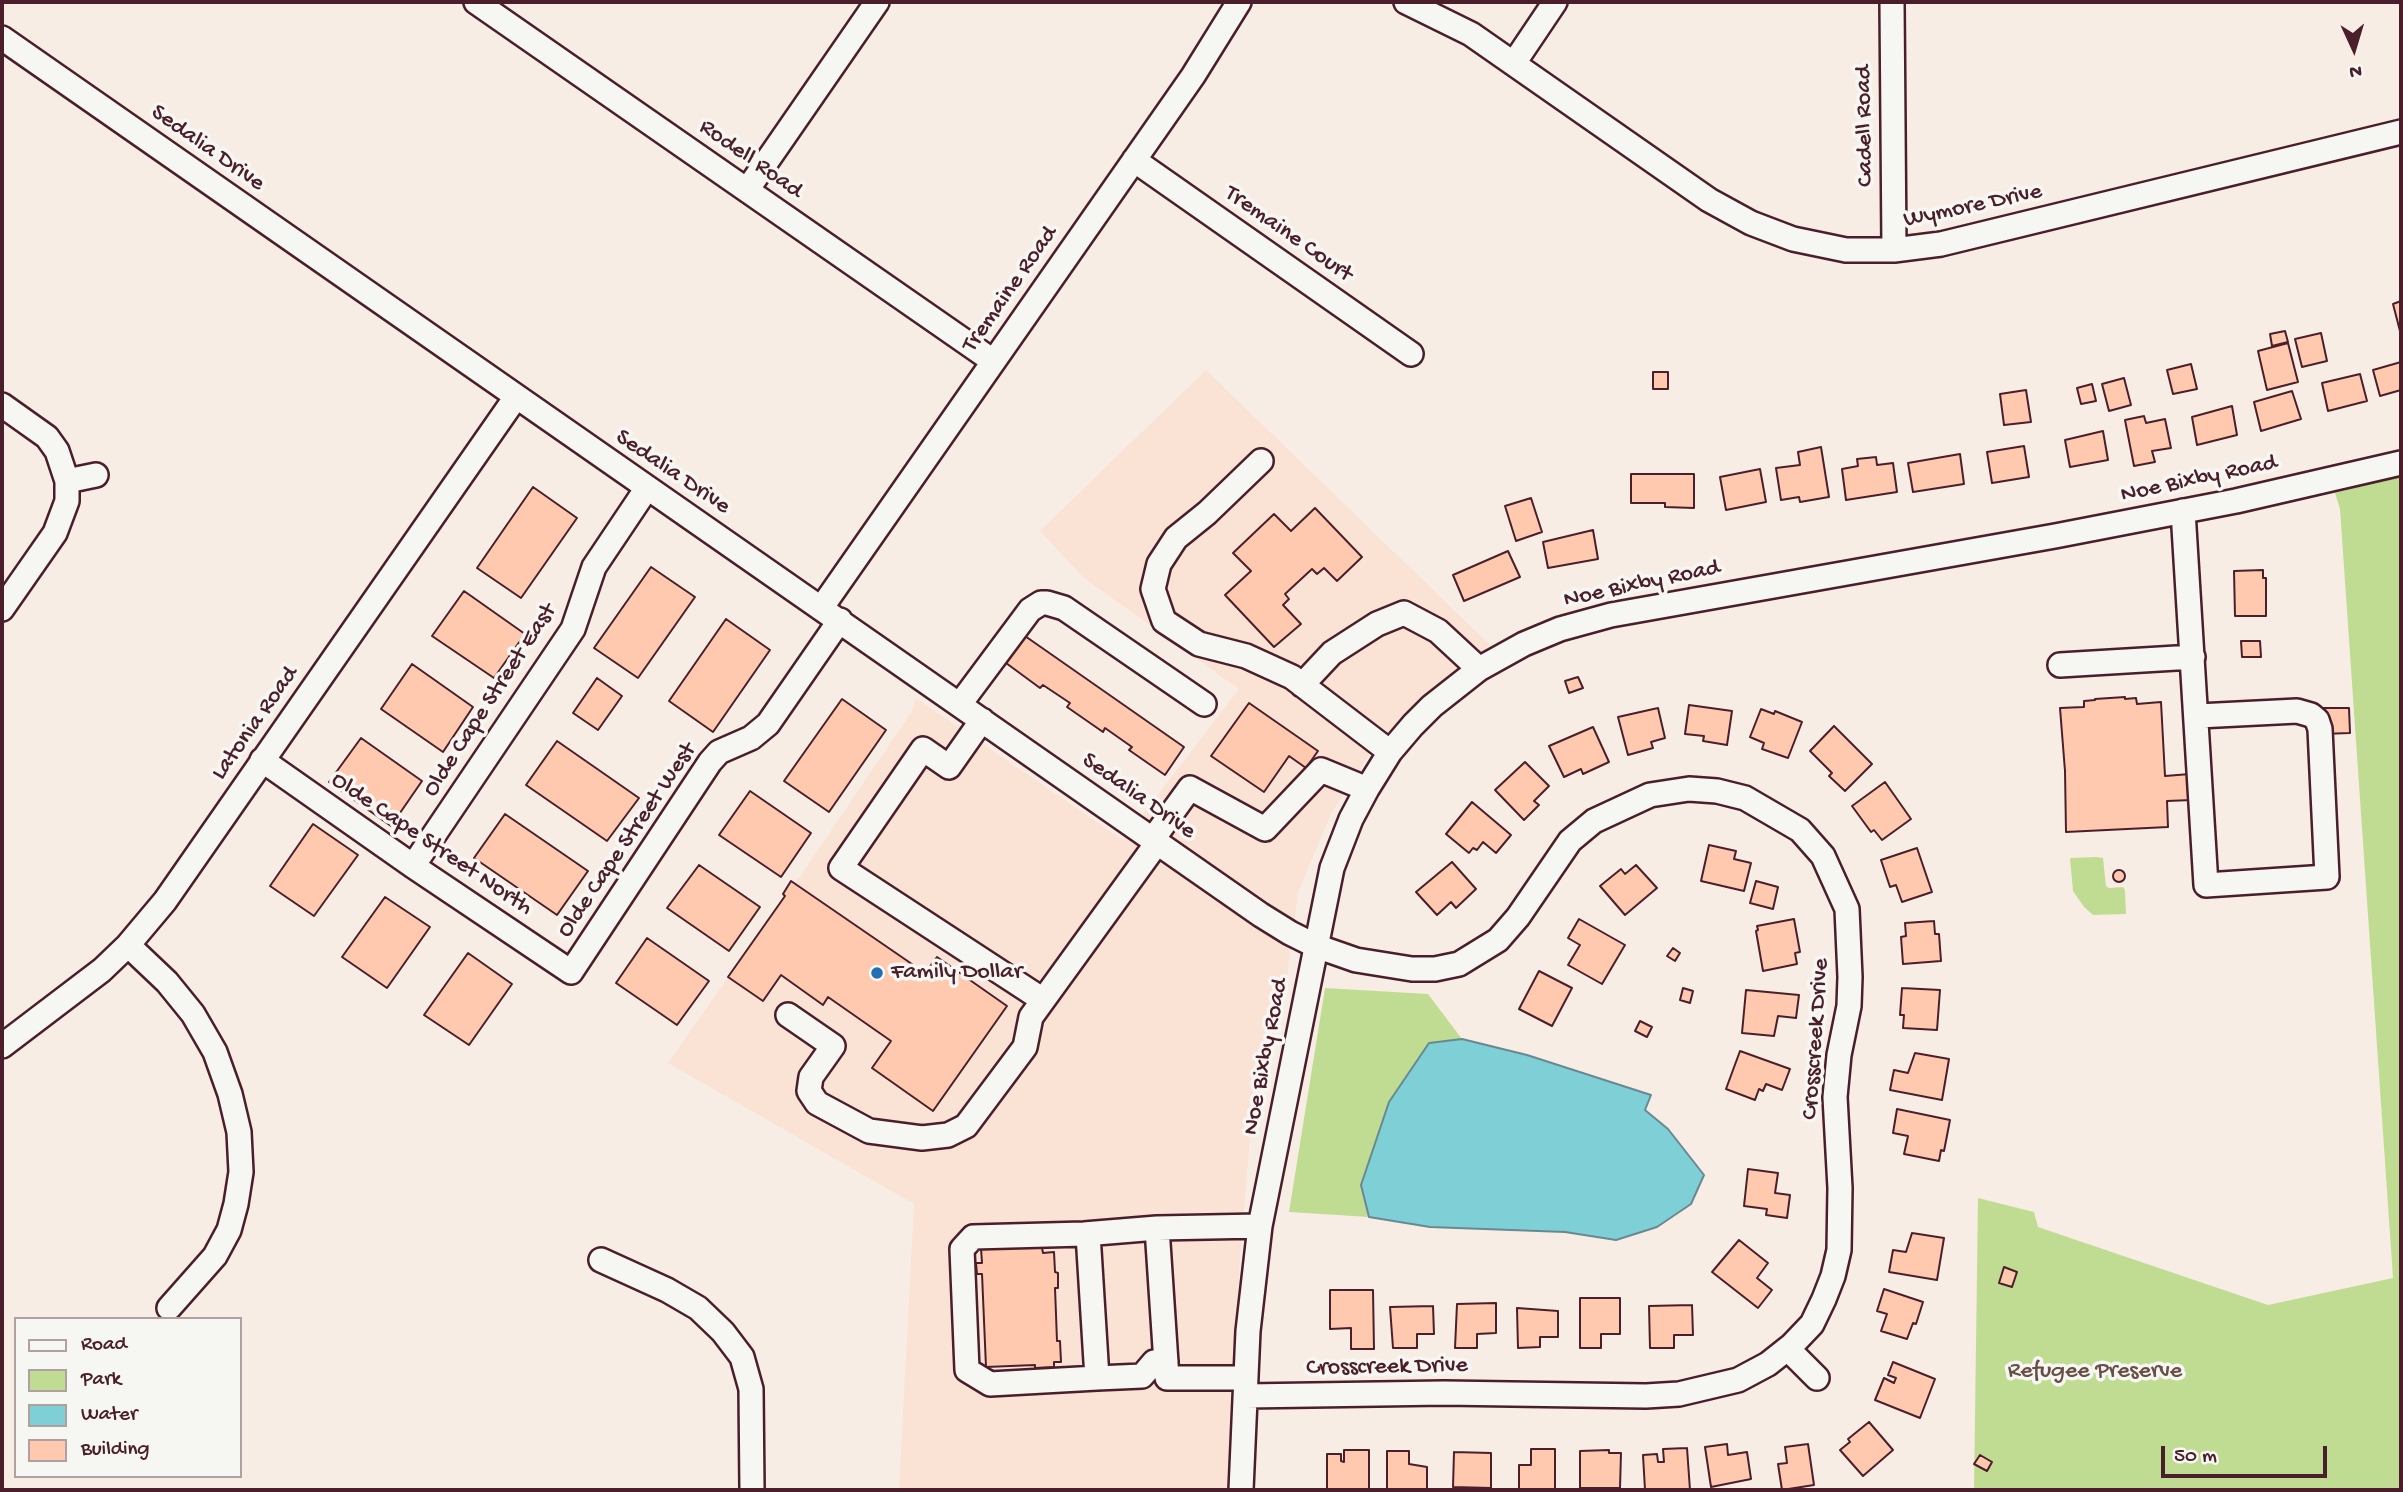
<!DOCTYPE html>
<html>
<head>
<meta charset="utf-8">
<style>
	body { margin:0 }
	#map { position:relative; width:2403px; height:1492px; overflow:hidden; background:#f8ede5; font-family:"Gochi Hand",sans-serif }
	canvas { display:block }
	.frame { position:absolute; inset:0; border:4px solid #4a1f2b; pointer-events:none }
	.legend { position:absolute; left:14px; top:1317px; width:228px; height:161px; box-sizing:border-box; background:#f6f6f2; border:2px solid #b1a0a2; margin:0; padding:9px 12px; list-style:none; font-size:21px; color:#4a1f2b }
	.legend li { display:flex; align-items:center; gap:14px; height:35px }
	.legend b { width:35px; border:2px solid #b1a0a2 }
	.north { position:absolute; left:2319px; top:14px; width:70px; height:70px; -webkit-text-stroke:5px #f6f6f2; paint-order:stroke; rotate:176deg; font-size:19px; font-weight:700; line-height:28px; text-align:center; color:#4a1f2b }
	.north::after { content:''; display:block; margin:auto; width:24px; height:32px; background:#4a1f2b; clip-path:polygon(50% 0,100% 100%,50% 72%,0 100%) }
	.scale { position:absolute; left:2161px; top:1446px; width:166px; height:32px; box-sizing:border-box; border:4px solid #4a1f2b; border-top:0; padding-left:9px; font-size:21px; line-height:24px; white-space:nowrap; color:#4a1f2b; -webkit-text-stroke:5px #f6f6f2; paint-order:stroke }
</style>
</head>
<body>
<div id="map">
<canvas width="2403" height="1492"></canvas>
<div class="frame"></div>
<ul class="legend">
<li><b style="height:9px;background:#f6f6f2"></b>Road</li>
<li><b style="height:19px;background:#c0dc93"></b>Park</li>
<li><b style="height:19px;background:#7ecfd6"></b>Water</li>
<li><b style="height:19px;background:#ffc9b0"></b>Building</li>
</ul>
<div class="north">N</div>
<div class="scale">50 m</div>
</div>
<script>
const ctx = document.querySelector('canvas').getContext('2d');
ctx.lineJoin = 'round';
function paint(path, color) {
  ctx.fillStyle = color;
  ctx.fill(path, 'evenodd');
}
function shape(rows) {
  const path = new Path2D();
  for (const r of rows) {
    if (r.length === 3) {
      path.moveTo(r[0] + r[2], r[1]);
      path.arc(r[0], r[1], r[2], 0, 2 * Math.PI);
      continue;
    }
    path.moveTo(r[0], r[1]);
    for (let i = 2; i < r.length; i += 2) path.lineTo(r[i], r[i + 1]);
  }
  return path;
}
function trace(path, color, width, dash) {
  ctx.strokeStyle = color;
  ctx.lineWidth = width;
  ctx.lineCap = dash ? 'butt' : 'round';
  ctx.setLineDash(dash || []);
  ctx.stroke(path);
}
function write(font, color, halo, rows, align = 'center') {
  ctx.font = font + ' "Gochi Hand",sans-serif';
  ctx.lineWidth = 7;
  ctx.setLineDash([]);
  ctx.textBaseline = 'middle';
  ctx.strokeStyle = halo;
  ctx.fillStyle = color;
  for (const [text, x, y, turn = 0] of rows) {
    ctx.save();
    ctx.translate(x, y);
    ctx.rotate((+turn || 0) * Math.PI / 180);
    ctx.textAlign = isNaN(turn) ? turn : align;
    if (halo) ctx.strokeText(text, 0, 0);
    ctx.fillText(text, 0, 0);
    ctx.restore();
  }
}
paint(shape([
	[1206,370,1490,645,1370,753,1332,812,1298,892,1286,984,1250,1138,1240,1258,1229,1490,899,1490,914,1204,668,1063,785,896,783,894,791,881,795,883,797,881,912,711,916,698,1123,840,1239,689,1084,578,1040,531]
]), '#fae2d5');
paint(shape([
	[2401,476,2401,1490,1974,1490,1978,1198,2034,1212,2038,1227,2268,1305,2393,1278,2340,509,2335,493],
	[2096,857,2103,858,2106,886,2109,888,2123,887,2125,890,2126,914,2093,915,2084,907,2073,891,2070,858],
	[1325,988,1428,994,1462,1039,1429,1043,1361,1185,1369,1217,1289,1212]
]), '#c0dc93');
const water = shape([
	[1462,1039,1527,1055,1651,1095,1645,1110,1668,1129,1704,1175,1691,1204,1657,1227,1616,1240,1565,1232,1430,1227,1369,1217,1361,1185,1389,1102,1429,1043,1462,1039]
]);
paint(water, '#7ecfd6');
trace(water, '#698992', 2);
const building = shape([
	[2401,301,2401,335,2393,304,2401,301],
	[2285,331,2288,342,2272,346,2270,334,2285,331],
	[2321,333,2327,361,2302,367,2295,339,2321,333],
	[2288,343,2298,382,2267,390,2258,351,2288,343],
	[2401,362,2401,390,2380,396,2373,370,2401,362],
	[2191,364,2197,389,2173,394,2167,370,2191,364],
	[1653,372,1668,372,1668,389,1653,389,1653,372],
	[2360,374,2367,401,2328,411,2322,383,2360,374],
	[2124,378,2131,405,2109,411,2102,384,2124,378],
	[2092,384,2096,401,2081,404,2077,388,2092,384],
	[2026,390,2031,422,2004,425,2000,394,2026,390],
	[2292,391,2301,419,2261,431,2254,402,2292,391],
	[2232,406,2237,435,2197,445,2192,417,2232,406],
	[2144,416,2146,423,2165,419,2171,448,2152,451,2155,462,2134,466,2125,420,2144,416],
	[2103,431,2108,460,2070,467,2065,440,2103,431],
	[2024,446,2029,477,1992,483,1987,452,2024,446],
	[1821,447,1829,497,1800,502,1799,497,1781,500,1776,468,1800,465,1798,452,1821,447],
	[1960,454,1964,484,1913,492,1908,463,1960,454],
	[1876,457,1877,465,1893,463,1897,492,1846,500,1842,469,1858,466,1857,459,1876,457],
	[1760,469,1766,502,1726,510,1720,477,1760,469],
	[1631,474,1694,474,1694,508,1665,507,1665,503,1631,503,1631,474],
	[533,487,577,518,521,598,477,568,533,487],
	[1531,498,1542,532,1516,541,1505,506,1531,498],
	[1315,508,1362,557,1337,581,1324,568,1317,574,1312,569,1285,594,1289,599,1283,605,1301,624,1274,647,1225,595,1251,571,1233,553,1274,514,1291,531,1315,508],
	[1593,530,1598,559,1548,568,1543,542,1593,530],
	[1508,551,1520,577,1464,601,1453,575,1508,551],
	[651,567,695,597,638,678,594,648,651,567],
	[2263,570,2263,578,2266,578,2266,616,2235,616,2234,571,2263,570],
	[464,591,525,634,494,678,432,636,464,591],
	[726,619,770,650,713,732,669,701,726,619],
	[1025,636,1184,747,1165,775,1129,750,1132,747,1105,728,1103,732,1067,707,1070,703,1043,685,1040,688,1006,663,1025,636],
	[2241,641,2260,641,2261,657,2242,657,2241,641],
	[412,664,473,707,443,752,381,709,412,664],
	[1578,677,1583,688,1569,693,1565,681,1578,677],
	[597,678,622,696,598,730,573,713,597,678],
	[2125,697,2125,699,2136,698,2137,704,2161,702,2165,776,2190,774,2192,800,2167,801,2168,827,2066,832,2065,771,2060,708,2084,707,2084,701,2095,700,2095,699,2125,697],
	[842,699,886,730,829,812,784,781,842,699],
	[1249,703,1318,751,1306,768,1289,756,1264,792,1211,756,1249,703],
	[1689,705,1732,711,1727,745,1703,741,1704,736,1685,734,1689,705],
	[1658,708,1665,738,1651,742,1653,748,1628,755,1618,717,1658,708],
	[2321,708,2349,708,2350,733,2322,734,2321,708],
	[1761,709,1774,714,1775,711,1802,722,1788,758,1762,749,1764,743,1750,737,1761,709],
	[1834,726,1872,764,1845,791,1829,776,1832,773,1810,751,1834,726],
	[1593,727,1609,762,1583,774,1581,769,1564,777,1549,746,1593,727],
	[361,738,422,781,391,826,329,782,361,738],
	[557,741,639,798,607,841,526,785,557,741],
	[1525,762,1549,786,1534,801,1539,805,1524,820,1495,790,1525,762],
	[1885,782,1911,819,1882,840,1874,830,1871,832,1852,806,1885,782],
	[750,791,811,833,781,877,719,835,750,791],
	[1472,802,1511,835,1496,853,1483,842,1477,850,1473,848,1469,853,1446,834,1472,802],
	[505,814,588,871,557,915,474,858,505,814],
	[313,824,358,855,314,916,270,886,313,824],
	[1709,845,1736,851,1734,859,1751,863,1744,891,1701,881,1709,845],
	[1917,848,1932,892,1902,902,1896,885,1890,887,1881,860,1917,848],
	[1452,862,1476,889,1456,908,1451,902,1437,915,1416,892,1452,862],
	[699,865,760,907,729,951,667,908,699,865],
	[1636,865,1657,888,1625,915,1600,886,1621,869,1625,874,1636,865],
	[2119,876,6],
	[791,881,925,973,937,957,1007,1006,933,1111,872,1068,891,1041,828,997,823,1005,781,975,763,1001,728,977,785,896,783,894,791,881],
	[1756,881,1778,887,1773,909,1750,903,1756,881],
	[385,897,430,927,387,988,342,957,385,897],
	[1579,919,1625,945,1602,984,1568,965,1580,945,1568,938,1579,919],
	[1794,919,1800,952,1795,953,1797,964,1763,971,1756,931,1758,930,1757,926,1794,919],
	[1934,921,1935,934,1939,934,1941,961,1903,964,1901,937,1906,936,1905,923,1934,921],
	[647,938,709,981,677,1025,616,983,647,938],
	[1673,948,1680,953,1675,961,1667,956,1673,948],
	[468,953,512,984,469,1045,424,1015,468,953],
	[1539,971,1572,988,1552,1026,1519,1009,1539,971],
	[1683,988,1693,991,1690,1003,1680,1000,1683,988],
	[1902,988,1940,990,1937,1030,1903,1028,1904,1015,1900,1015,1902,988],
	[1746,990,1799,995,1796,1018,1778,1016,1774,1036,1742,1033,1746,990],
	[1640,1021,1652,1027,1647,1037,1635,1031,1640,1021],
	[1740,1051,1790,1069,1782,1090,1766,1084,1763,1091,1759,1089,1755,1100,1726,1089,1740,1051],
	[1915,1053,1949,1059,1942,1100,1890,1090,1894,1070,1908,1073,1915,1053],
	[1897,1109,1950,1120,1944,1151,1941,1150,1939,1161,1904,1154,1908,1136,1893,1133,1897,1109],
	[1748,1169,1778,1173,1775,1193,1790,1195,1787,1218,1766,1215,1767,1209,1744,1206,1748,1169],
	[1912,1233,1944,1238,1937,1280,1889,1272,1893,1250,1906,1252,1912,1233],
	[1739,1240,1768,1263,1757,1278,1772,1290,1758,1308,1712,1272,1739,1240],
	[1021,1246,1022,1248,1042,1248,1043,1253,1054,1252,1055,1272,1058,1273,1058,1288,1055,1288,1057,1341,1060,1341,1061,1362,1054,1362,1054,1367,1035,1368,1035,1365,986,1367,982,1274,977,1274,976,1263,982,1263,981,1248,1021,1246],
	[2004,1267,2017,1272,2012,1287,1999,1283,2004,1267],
	[1884,1289,1923,1302,1916,1324,1913,1323,1907,1339,1881,1331,1887,1314,1877,1311,1884,1289],
	[1330,1290,1373,1290,1374,1349,1351,1349,1351,1328,1330,1329,1330,1290],
	[1580,1298,1620,1298,1620,1334,1601,1334,1601,1348,1580,1348,1580,1298],
	[1496,1303,1496,1333,1477,1334,1477,1348,1455,1348,1457,1304,1496,1303],
	[1692,1305,1693,1335,1674,1335,1674,1348,1650,1348,1649,1306,1692,1305],
	[1433,1306,1434,1334,1417,1334,1417,1348,1393,1348,1390,1307,1433,1306],
	[1517,1308,1558,1311,1558,1337,1540,1337,1540,1347,1518,1348,1517,1308],
	[1893,1362,1935,1379,1920,1418,1875,1400,1884,1378,1894,1383,1896,1378,1888,1375,1893,1362],
	[1869,1422,1893,1450,1863,1476,1840,1450,1850,1442,1848,1439,1869,1422],
	[1727,1444,1728,1455,1747,1452,1751,1479,1711,1487,1705,1447,1727,1444],
	[1808,1444,1814,1485,1782,1490,1778,1464,1787,1463,1785,1447,1808,1444],
	[1687,1448,1690,1490,1645,1490,1643,1455,1657,1454,1658,1462,1664,1462,1663,1449,1687,1448],
	[1531,1449,1555,1449,1555,1490,1519,1490,1519,1465,1531,1465,1531,1449],
	[1344,1450,1369,1450,1369,1490,1327,1490,1327,1454,1341,1454,1341,1461,1344,1462,1344,1450],
	[1609,1450,1609,1453,1621,1453,1620,1488,1580,1488,1580,1451,1609,1450],
	[1387,1451,1409,1451,1409,1464,1427,1467,1427,1490,1387,1490,1387,1451],
	[1454,1452,1491,1453,1491,1488,1453,1487,1454,1452],
	[1980,1455,1992,1462,1987,1471,1974,1464,1980,1455]
]);
paint(building, '#ffc9b0');
trace(building, '#4a1f2b', 2);
const minor = shape([
	[476,2,993,361],
	[1406,2,1471,34,1709,200,1751,223,1793,239,1846,250,1894,250,1941,244,2401,132],
	[1892,2,1894,250],
	[2,38,1261,915,1290,933,1316,946,1356,960,1412,969,1435,969,1459,964,1498,940,1518,917,1570,841,1594,821,1650,795,1689,789,1717,791,1745,798,1800,830,1823,856,1847,909,1850,977,1849,1006,1839,1055,1835,1097,1840,1188,1839,1250,1833,1276,1824,1299,1812,1324,1792,1345,1768,1364,1738,1380,1679,1394,1646,1396,1444,1393,1246,1396],
	[1514,63,1555,2],
	[1134,160,1411,354],
	[747,190,877,2],
	[2,405,47,437,57,451,67,481,67,501,55,533,2,609],
	[1261,461,1207,513,1176,538,1159,564,1153,589,1164,621,1199,644,1246,656,1292,677,1390,752],
	[67,481,96,475],
	[2183,511,2206,885,2327,877,2320,729,2317,720,2311,715,2297,711,2198,716],
	[822,607,1193,76,1239,2],
	[2060,665,2193,657],
	[1302,685,1332,653,1377,624,1404,613,1438,631,1479,669],
	[960,704,1030,610,1041,603,1047,603,1064,608,1204,704],
	[982,720,949,767,923,749,841,868,1043,1000],
	[262,760,413,866,571,972,710,762,719,752,751,738,768,724,840,620],
	[1153,839,1190,788,1265,829,1321,770,1367,789],
	[413,866,573,629,594,567,647,488],
	[128,945,167,982,193,1014,215,1052,230,1094,239,1132,241,1172,236,1204,229,1230,215,1256,169,1308],
	[788,1015,833,1046,811,1077,809,1091,817,1103,869,1131,922,1138,948,1135,966,1126,1025,1047,1031,1017,1157,843],
	[2,1046,102,970,128,945,165,901,516,397],
	[1088,1234,1097,1378,1142,1376,1154,1362,1166,1361],
	[601,1260,667,1290,698,1308,723,1332,742,1357,751,1389,752,1490],
	[1788,1349,1817,1378],
	[1097,1378,990,1384,967,1370,962,1249,973,1237,1084,1234,1157,1228],
	[1246,1378,1167,1378,1157,1228,1260,1226],
	[1241,1490,1248,1331,1260,1226,1332,868,1351,819,1367,789,1390,752,1413,725,1432,706,1479,669,1524,644,1560,629,1611,615,2055,536,2236,501,2401,463]
]);
trace(minor, '#4a1f2b', 28);
trace(minor, '#f6f6f2', 23);
for (const [x, y, r, color] of [
	[877,973,7,"#1f6fb2"]
]) {
  const dot = new Path2D();
  dot.arc(x, y, r, 0, 2 * Math.PI);
  ctx.fillStyle = color;
  ctx.fill(dot);
  trace(dot, '#f6f6f2', 2.5);
}
write('24px', '#4a1f2b', '#f6f6f2', [
	["Cadell Road",1866,126,-91],
	["Sedalia Drive",207,149,35],
	["Rodell Road",750,160,35],
	["Wymore Drive",1973,207,-12],
	["Tremaine Court",1288,235,35],
	["Tremaine Road",1011,290,-55],
	["Sedalia Drive",672,473,34],
	["Noe Bixby Road",2199,480,-12],
	["Noe Bixby Road",1642,585,-12],
	["Olde Cape Street East",491,701,-57],
	["Latonia Road",256,724,-55],
	["Sedalia Drive",1138,797,35],
	["Olde Cape Street West",628,841,-56],
	["Olde Cape Street North",431,845,34],
	["Crosscreek Drive",1817,1039,-86],
	["Noe Bixby Road",1267,1057,-79],
	["Crosscreek Drive",1387,1368,-1]
]);
write('24px', '#4a1f2b', '#f6f6f2', [
	["Family Dollar",891,973]
], 'left');
write('24px', '#684e45', '#f6f6f2', [
	["Refugee Preserve",2095,1372]
]);
</script>
</body>
</html>
